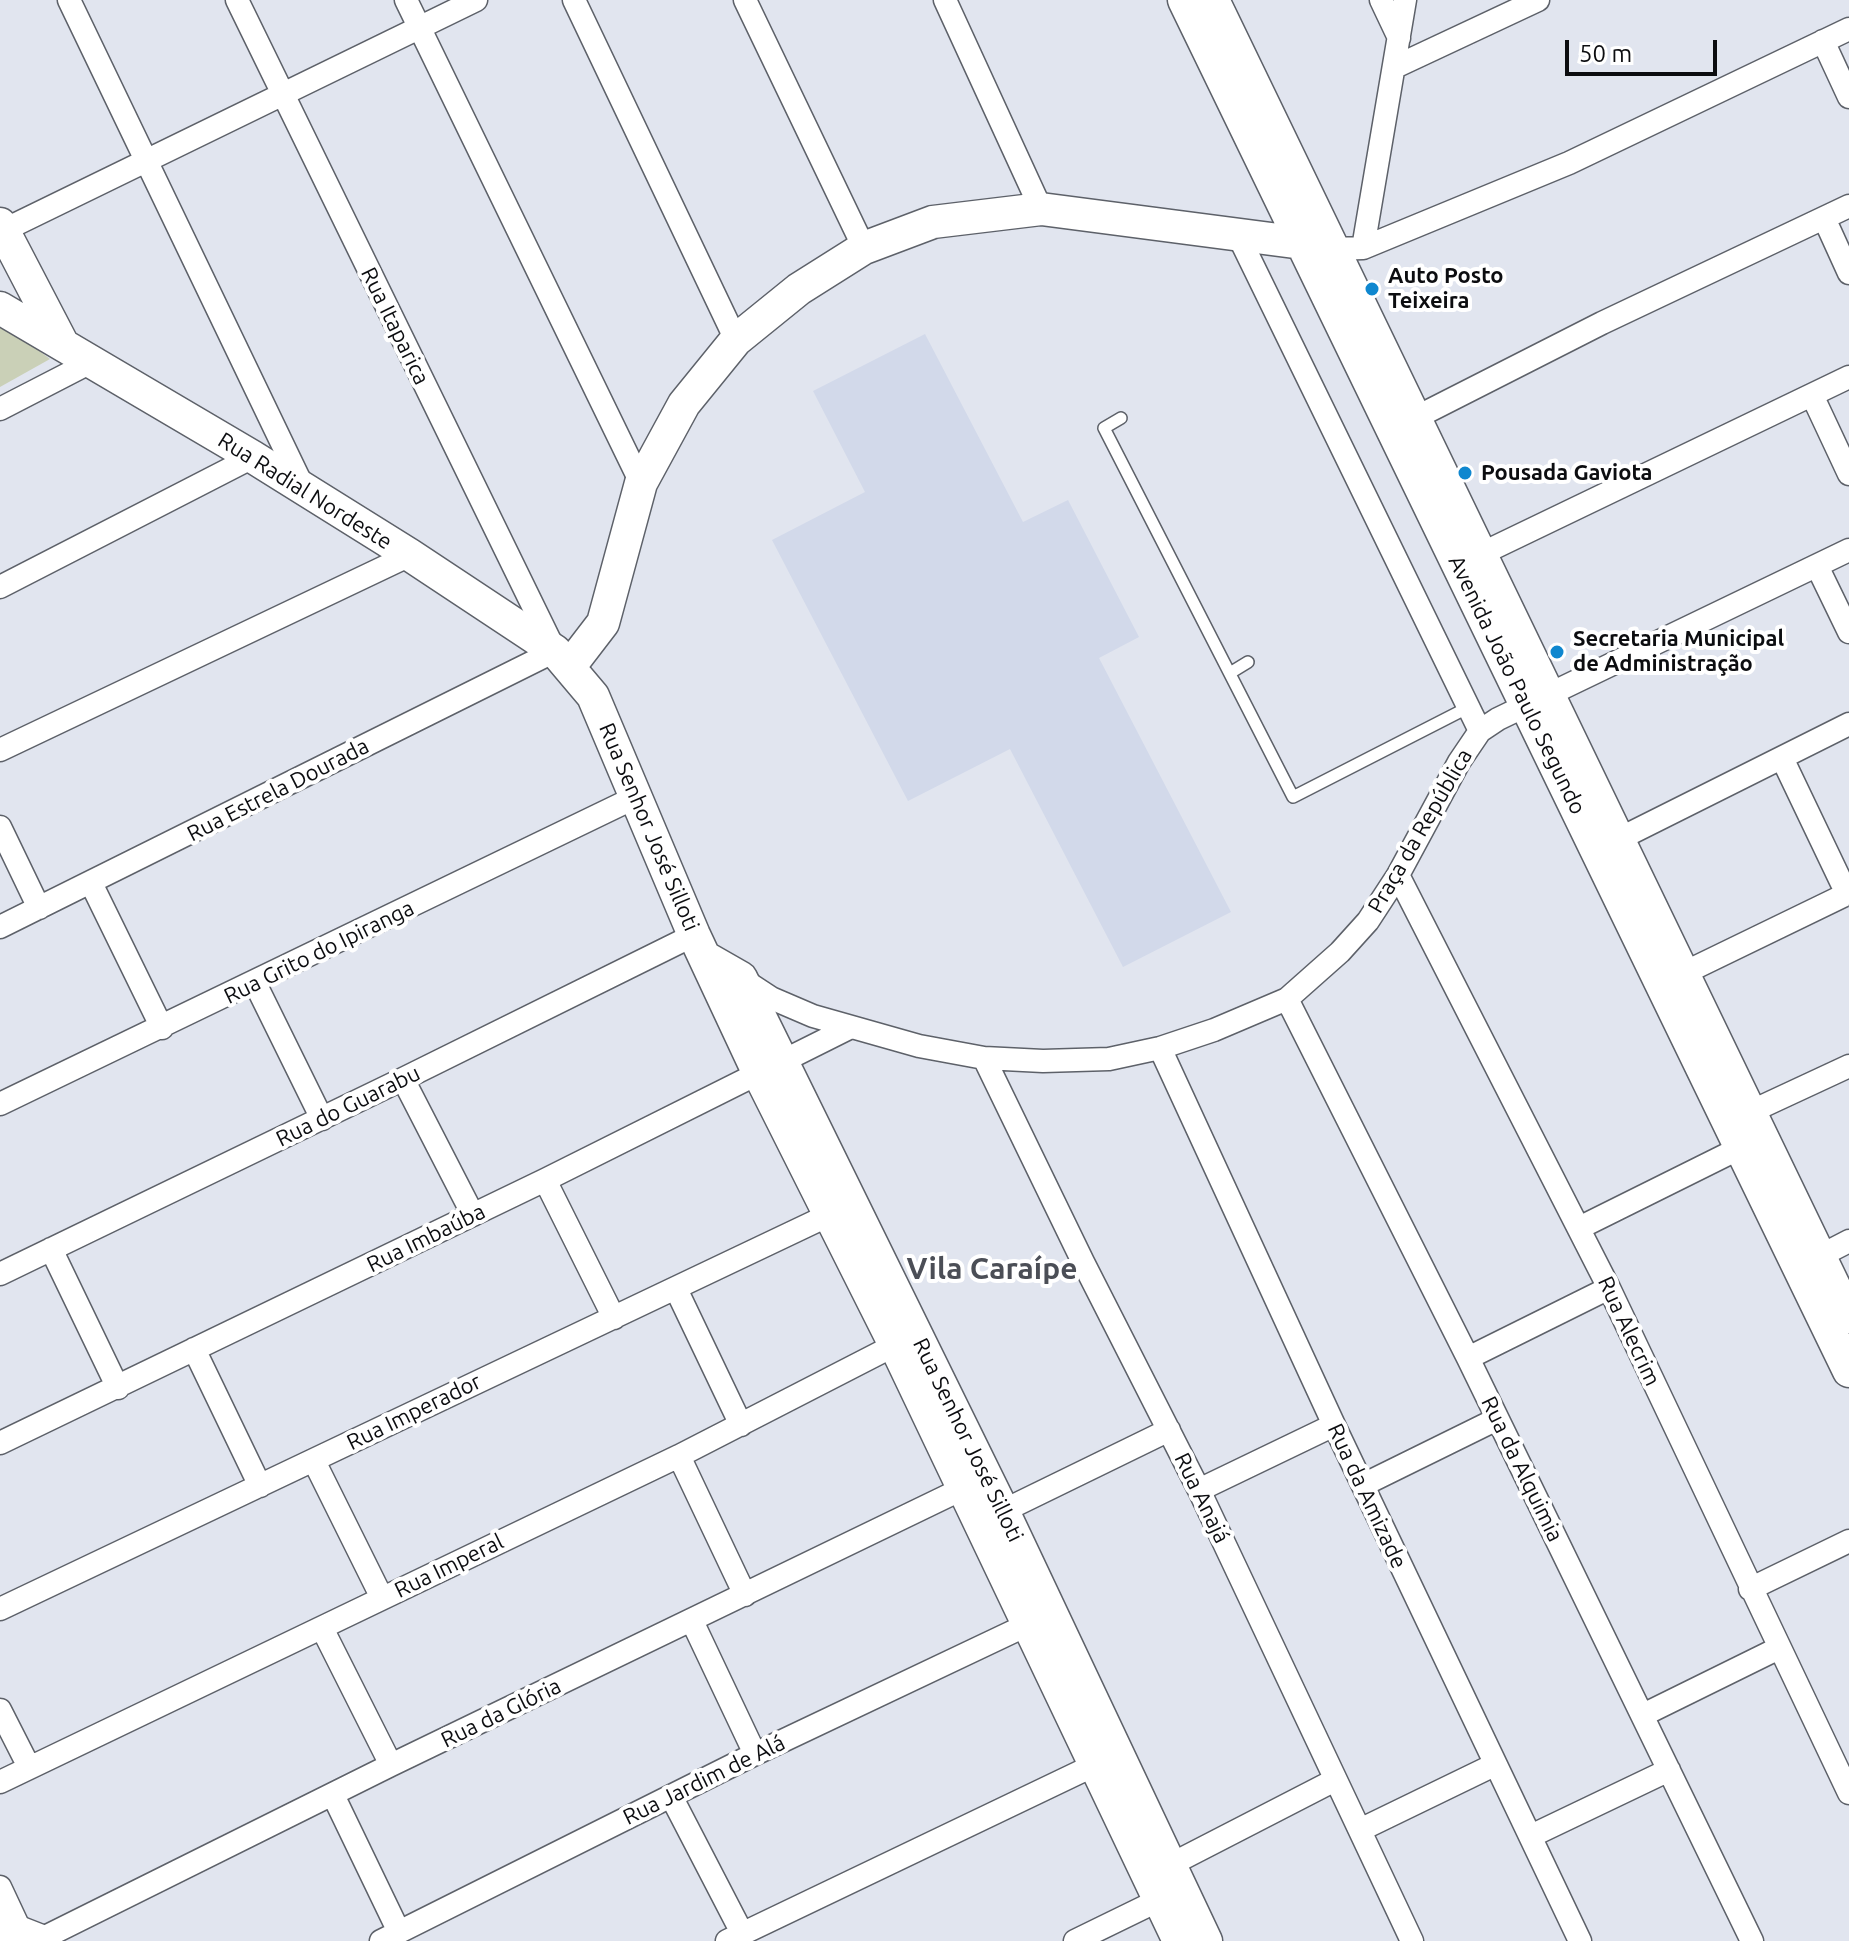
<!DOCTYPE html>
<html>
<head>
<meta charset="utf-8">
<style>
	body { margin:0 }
	#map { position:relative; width:1849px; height:1941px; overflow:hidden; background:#e1e5ef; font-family:Ubuntu,sans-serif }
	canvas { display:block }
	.scale { position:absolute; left:1565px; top:40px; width:152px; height:36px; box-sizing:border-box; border:4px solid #0c0d10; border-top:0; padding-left:10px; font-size:24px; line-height:28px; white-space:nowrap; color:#0c0d10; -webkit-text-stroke:6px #fff; paint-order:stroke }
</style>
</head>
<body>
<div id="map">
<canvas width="1849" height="1941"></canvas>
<div class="scale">50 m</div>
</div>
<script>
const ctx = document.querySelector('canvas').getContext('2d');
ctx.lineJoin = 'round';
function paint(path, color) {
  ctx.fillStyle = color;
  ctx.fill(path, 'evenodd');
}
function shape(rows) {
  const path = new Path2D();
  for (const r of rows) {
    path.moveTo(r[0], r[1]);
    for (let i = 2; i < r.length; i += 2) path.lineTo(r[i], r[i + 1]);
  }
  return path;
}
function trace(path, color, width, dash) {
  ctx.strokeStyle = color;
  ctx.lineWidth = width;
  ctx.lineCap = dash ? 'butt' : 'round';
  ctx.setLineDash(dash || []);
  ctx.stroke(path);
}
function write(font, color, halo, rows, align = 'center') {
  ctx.font = font + ' Ubuntu,sans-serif';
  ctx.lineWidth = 8;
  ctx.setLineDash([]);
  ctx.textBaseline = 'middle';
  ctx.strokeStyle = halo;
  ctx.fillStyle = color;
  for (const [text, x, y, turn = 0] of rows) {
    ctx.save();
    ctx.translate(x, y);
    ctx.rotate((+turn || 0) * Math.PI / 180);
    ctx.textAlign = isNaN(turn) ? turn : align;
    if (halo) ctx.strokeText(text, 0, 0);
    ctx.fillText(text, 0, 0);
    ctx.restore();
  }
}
paint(shape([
	[925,334,1023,522,1068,500,1139,637,1099,658,1231,912,1123,967,1010,749,908,801,772,540,865,492,813,391]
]), '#d2d9ea');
paint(shape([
	[0,321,50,359,0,387]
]), '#cad0b7');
const lane = shape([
	[1121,418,1104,428,1293,797,1469,707],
	[1230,673,1248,662]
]);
const street = shape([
	[69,0,304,489],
	[406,0,641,483],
	[574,0,736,340],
	[745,0,864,248],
	[945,0,1041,209],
	[1381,0,1399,38],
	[1823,41,1849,97],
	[1395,67,1538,0],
	[1824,218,1849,273],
	[0,232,476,0],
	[1238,235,1480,731],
	[1322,247,1333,249,1363,248,1569,163,1849,29],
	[1363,248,1405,0],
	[1812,395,1849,474],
	[0,409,91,362],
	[1415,418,1602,323,1849,206],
	[1481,554,1849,377],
	[1817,566,1849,632],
	[0,587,253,457],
	[0,750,410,555],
	[1782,758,1847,894],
	[0,827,39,908],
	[1617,840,1849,724],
	[1398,875,1609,1288,1849,1793],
	[91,883,162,1028],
	[0,927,555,651,237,0],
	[1682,974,1849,893],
	[742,979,771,998,813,1016,919,1046,984,1058,1043,1061,1109,1059,1160,1048,1214,1030,1287,999,1340,952,1368,921,1398,875,1459,762,1480,731,1498,719,1849,550],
	[255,983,322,1119],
	[1287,999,1468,1358,1752,1941],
	[1160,1048,1334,1425,1580,1941],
	[984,1058,1083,1262,1199,1490,1412,1941],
	[403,1079,473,1215],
	[0,1104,636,797],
	[1748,1113,1849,1066],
	[545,1180,614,1318],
	[1579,1228,1740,1148],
	[51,1249,118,1388],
	[1820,1256,1849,1241],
	[0,1274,403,1079,694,935],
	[676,1289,741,1425],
	[194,1349,260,1486],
	[1468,1358,1609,1288],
	[0,1443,545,1180,849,1028],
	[679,1456,745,1595],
	[314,1461,382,1598],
	[1363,1485,1497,1419],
	[1199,1490,1334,1425],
	[1003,1511,1169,1430],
	[1750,1589,1849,1541],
	[0,1609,829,1215],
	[692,1621,755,1754],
	[322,1628,391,1765],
	[0,1710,29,1767],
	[1643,1715,1779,1648],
	[0,1782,679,1456,895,1345],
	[333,1795,399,1932],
	[671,1796,742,1933],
	[1360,1830,1494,1765],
	[1531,1836,1669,1770],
	[1170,1865,1335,1780],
	[0,1887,22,1934],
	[39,1940,391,1765,964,1488],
	[381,1941,755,1754,1029,1624],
	[727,1941,1105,1760],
	[1075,1941,1159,1900]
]);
const secondary = shape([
	[1184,0,1849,1371],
	[1213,0,1849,1317],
	[0,224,62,343],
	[0,308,253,457,410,555,555,651,593,696,694,935,759,1074,895,1345,1179,1941],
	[570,666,603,623,641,483,684,404,736,340,799,289,864,248,933,222,1041,209,1302,243],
	[706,958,741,978,1003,1511,1206,1941],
	[0,1925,41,1941]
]);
trace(lane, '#5d6169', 14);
trace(street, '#5d6169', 25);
trace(secondary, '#5d6169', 35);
trace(lane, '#fff', 11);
trace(street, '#fff', 22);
trace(secondary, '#fff', 32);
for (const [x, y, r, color] of [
	[1372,289,8,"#0f87cf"],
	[1465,473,8,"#0f87cf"],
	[1557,652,8,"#0f87cf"]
]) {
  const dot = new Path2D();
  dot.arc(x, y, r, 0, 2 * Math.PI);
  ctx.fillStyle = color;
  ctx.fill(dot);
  trace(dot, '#fff', 3);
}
write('bold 22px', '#0c0d10', '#fff', [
	["Auto Posto",1388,276],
	["Teixeira",1388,301],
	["Pousada Gaviota",1481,473],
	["Secretaria Municipal",1573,639],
	["de Administração",1573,664]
], 'left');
write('22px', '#0c0d10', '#fff', [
	["Rua Itaparica",395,326,64],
	["Rua Radial Nordeste",305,491,32],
	["Avenida João Paulo Segundo",1517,685,64],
	["Rua Estrela Dourada",278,790,-27],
	["Rua Senhor José Silloti",649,827,67],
	["Praça da República",1420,831,-60],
	["Rua Grito do Ipiranga",319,952,-26],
	["Rua do Guarabu",348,1106,-26],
	["Rua Imbaúba",426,1238,-26],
	["Rua Alecrim",1629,1331,65],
	["Rua Imperador",414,1412,-26],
	["Rua Senhor José Silloti",968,1440,64],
	["Rua da Alquimia",1522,1469,64],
	["Rua da Amizade",1367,1496,65],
	["Rua Anajá",1202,1498,64],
	["Rua Imperal",449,1566,-26],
	["Rua da Glória",501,1713,-26],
	["Rua Jardim de Alá",704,1780,-26]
]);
write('bold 30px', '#4b4e56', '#fff', [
	["Vila Caraípe",992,1269]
]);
</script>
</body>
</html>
